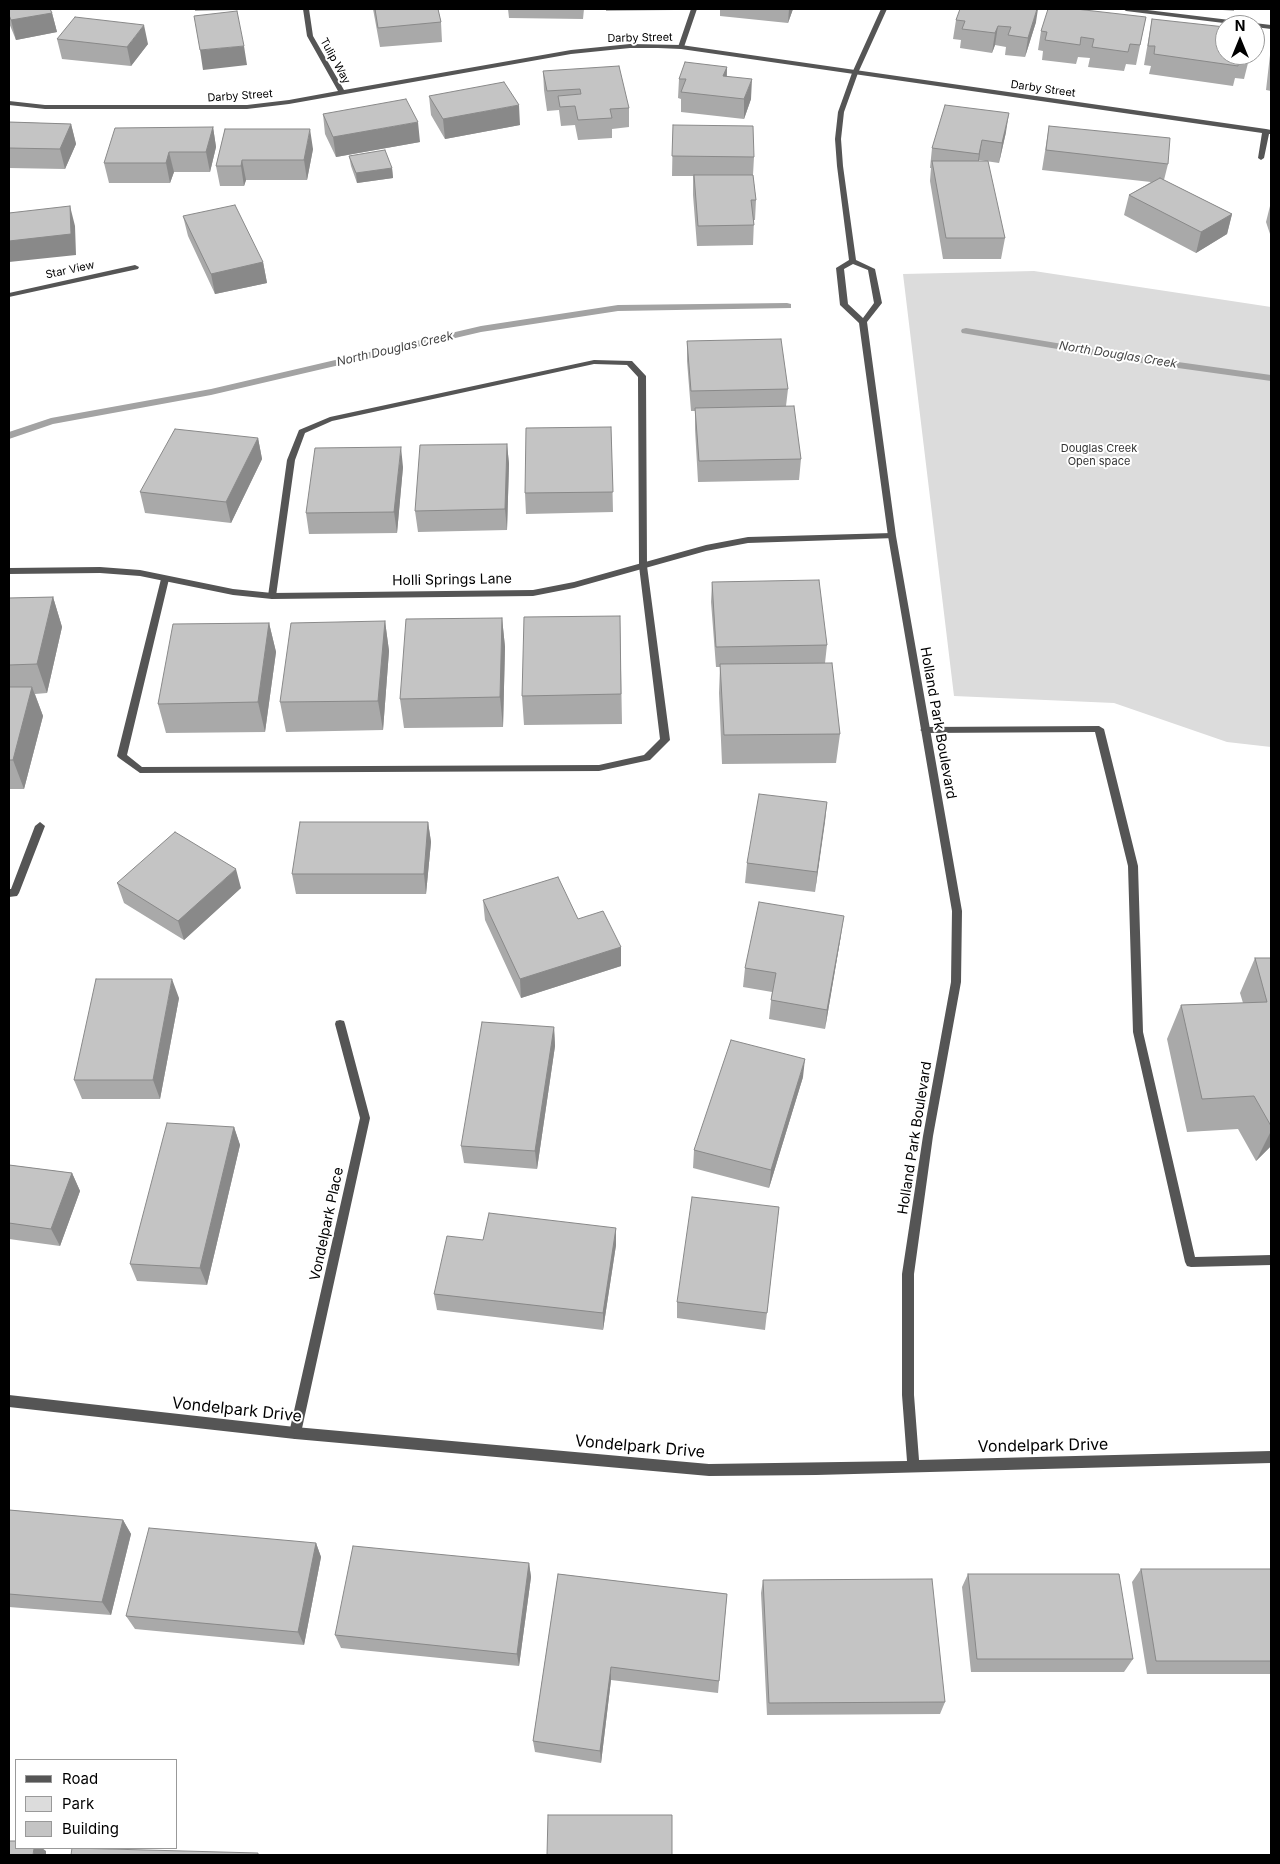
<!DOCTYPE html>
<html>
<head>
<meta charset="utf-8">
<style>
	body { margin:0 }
	#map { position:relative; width:1280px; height:1864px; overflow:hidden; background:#fff; font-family:Inter,sans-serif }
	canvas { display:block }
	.frame { position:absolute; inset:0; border:10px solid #000; pointer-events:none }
	.legend { position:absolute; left:15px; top:1759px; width:162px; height:90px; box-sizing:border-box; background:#fff; border:1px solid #999; margin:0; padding:6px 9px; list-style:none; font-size:15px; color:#000 }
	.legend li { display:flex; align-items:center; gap:10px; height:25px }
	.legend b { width:25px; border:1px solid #999 }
	.north { position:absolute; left:1215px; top:15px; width:50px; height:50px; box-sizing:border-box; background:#fff; border:1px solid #999; border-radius:50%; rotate:0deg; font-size:14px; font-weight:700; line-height:20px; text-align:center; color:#000 }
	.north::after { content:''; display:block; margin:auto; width:18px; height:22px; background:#000; clip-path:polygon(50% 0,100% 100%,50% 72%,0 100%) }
</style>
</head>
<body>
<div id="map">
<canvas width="1280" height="1864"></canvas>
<div class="frame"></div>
<ul class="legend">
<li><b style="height:6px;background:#555"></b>Road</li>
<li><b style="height:14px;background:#dcdcdc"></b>Park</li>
<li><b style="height:14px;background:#c4c4c4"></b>Building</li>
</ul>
<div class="north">N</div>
</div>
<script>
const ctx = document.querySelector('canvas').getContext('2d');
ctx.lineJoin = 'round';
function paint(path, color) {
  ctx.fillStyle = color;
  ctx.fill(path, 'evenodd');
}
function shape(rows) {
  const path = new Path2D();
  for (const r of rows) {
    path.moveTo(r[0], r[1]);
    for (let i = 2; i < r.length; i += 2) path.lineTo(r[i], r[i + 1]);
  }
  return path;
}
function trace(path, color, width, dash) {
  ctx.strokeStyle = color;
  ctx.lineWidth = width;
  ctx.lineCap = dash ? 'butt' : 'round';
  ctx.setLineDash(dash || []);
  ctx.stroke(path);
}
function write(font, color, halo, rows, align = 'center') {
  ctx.font = font + ' Inter,sans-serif';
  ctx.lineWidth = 4;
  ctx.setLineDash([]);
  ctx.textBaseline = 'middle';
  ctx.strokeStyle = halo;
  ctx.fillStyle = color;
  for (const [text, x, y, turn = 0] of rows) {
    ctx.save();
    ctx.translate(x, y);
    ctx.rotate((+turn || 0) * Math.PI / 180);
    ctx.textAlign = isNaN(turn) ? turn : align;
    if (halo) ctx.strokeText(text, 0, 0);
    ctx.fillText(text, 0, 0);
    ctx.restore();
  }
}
paint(shape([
	[1034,271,1271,307,1271,747,1227,742,1114,703,954,696,903,274]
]), '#dcdcdc');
paint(shape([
	[787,303,791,304,791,308,618,311,481,332,211,395,53,424,9,439,9,432,51,418,211,389,481,326,618,305,787,303],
	[966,328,1135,356,1271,375,1271,381,1135,362,962,333,961,331,962,329,966,328]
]), '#a3a3a3');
paint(shape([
	[691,9,697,9,684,47,679,48,678,47,691,9],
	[1123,9,1139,9,1271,25,1271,29,1255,27,1255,25,1240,25,1126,11,1123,9],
	[594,360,632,361,646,376,647,566,670,740,650,760,599,771,140,773,119,758,117,756,161,579,165,576,169,579,127,755,142,767,599,765,644,755,660,739,639,566,638,377,627,365,594,364,332,421,305,433,295,460,276,596,272,599,268,596,287,460,299,430,330,417,594,360],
	[1099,726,1104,729,1138,866,1143,1032,1195,1257,1271,1255,1271,1265,1191,1267,1187,1266,1185,1262,1133,1032,1128,866,1095,732,925,733,920,730,925,727,1099,726],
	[40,822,45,826,19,893,17,896,9,897,9,889,11,889,35,826,40,822]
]), '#555');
paint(shape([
	[303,9,309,9,313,36,344,90,571,50,630,44,681,45,1266,129,1271,130,1271,134,1269,134,1264,158,1261,160,1258,158,1262,133,681,49,658,48,630,48,571,54,289,104,247,109,45,109,9,105,9,101,45,105,247,105,289,100,338,91,307,36,303,9],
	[135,265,139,267,138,269,9,297,9,293,135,265],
	[892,533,895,534,895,538,748,543,706,551,574,588,533,596,272,599,233,595,140,576,100,573,9,574,9,568,100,567,140,570,233,589,272,593,533,590,574,582,706,545,748,537,892,533],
	[340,1020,344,1021,345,1024,370,1118,301,1433,299,1437,295,1439,291,1437,289,1433,360,1118,335,1024,336,1021,340,1020]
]), '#555');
paint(shape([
	[881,9,887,9,858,73,844,112,841,139,843,166,856,260,875,269,882,303,867,322,896,536,962,911,961,982,933,1136,914,1274,914,1395,919,1460,1271,1451,1271,1463,816,1475,709,1476,295,1439,9,1407,9,1395,295,1427,709,1464,907,1461,902,1395,902,1274,923,1136,951,982,952,911,888,536,859,323,840,305,836,268,849,260,837,166,835,139,838,112,852,73,881,9],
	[853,264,868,270,874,303,863,318,848,304,844,269,853,264]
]), '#555');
paint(shape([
	[9,9,52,13,57,32,16,40,9,23],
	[195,9,236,9,235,10,195,11],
	[373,9,438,9,441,22,442,42,380,47],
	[508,9,584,9,583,19,509,18],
	[606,9,674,9,674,10,606,11],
	[720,9,793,9,788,23,720,16],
	[1211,9,1234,9,1234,11],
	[1146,17,1136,65,1126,64,1124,71,1088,67,1090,58,1078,57,1076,64,1042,60,1043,51,1038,50,1041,31],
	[1152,19,1249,59,1244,79,1235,78,1233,86,1149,74,1151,66,1144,65],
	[956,20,1036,22,1025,57,1005,55,1006,47,995,45,992,53,960,48,961,40,953,39],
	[57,39,148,44,131,66,62,59],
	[1271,49,1271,91,1266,90,1270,55],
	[727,67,727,77,751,99,744,119,681,112,681,99,678,98,679,79],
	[543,71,629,108,629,127,612,129,612,138,578,140,575,125,561,126,559,110,547,111,544,90],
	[429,96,520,125,445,139,431,115],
	[323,114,420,142,336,157,325,134],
	[9,122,71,124,76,144,65,169,9,168],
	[673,125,754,157,753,175,756,200,755,220,754,220,753,245,697,246,693,195,693,176,672,176],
	[1049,126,1168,164,1164,180,1232,214,1227,234,1196,253,1124,215,1129,195,1151,182,1042,170],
	[213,127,216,147,210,172,174,172,170,183,109,183,104,163],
	[225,129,313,149,307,180,246,180,244,186,220,186,216,166],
	[1006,132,999,163,979,160,979,161,1005,238,1001,259,943,259,930,181,931,168,930,168,932,148],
	[349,156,392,168,393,178,357,183,351,166],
	[1271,202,1271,237,1266,222],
	[183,216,263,262,267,283,215,294,188,236],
	[687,341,788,389,786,406,801,459,799,480,698,482,695,429,695,411,691,411,687,361],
	[611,427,613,512,526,514,525,493],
	[258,438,262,459,231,523,145,513,140,492],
	[507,444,509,464,507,530,418,532,415,511],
	[403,467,397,533,309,534,306,513],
	[712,582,827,645,825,663,840,734,836,763,722,764,719,693,720,667,716,667,711,602],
	[53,597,62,627,47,693,35,694,43,716,24,789,9,789,9,598],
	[620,616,622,724,524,725,522,696],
	[502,618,505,647,503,727,404,728,400,699],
	[385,621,389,651,383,730,286,732,280,702],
	[269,623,276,652,265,732,166,733,158,704],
	[827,802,815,892,745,883,747,863],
	[428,822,431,842,426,894,296,894,292,874],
	[117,883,241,888,184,940,124,903],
	[483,900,578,919,621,947,621,966,521,998,485,920],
	[841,935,825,1029,769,1019,772,992,743,987,745,968],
	[1271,956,1271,1146,1256,1161,1238,1129,1187,1132,1167,1039,1181,1005,1243,1003,1240,993,1255,958,1270,958],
	[179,998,160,1099,82,1099,74,1080],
	[554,1027,555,1046,537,1169,464,1163,461,1146],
	[803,1077,769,1188,693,1168,694,1150],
	[234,1127,240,1145,207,1285,137,1281,130,1264],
	[9,1165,72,1173,80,1191,60,1246,9,1239,9,1240],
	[779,1207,765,1330,677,1318,677,1302],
	[616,1228,616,1245,603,1330,437,1310,434,1294,483,1240],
	[9,1510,123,1520,131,1534,111,1615,9,1607],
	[316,1543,321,1557,304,1645,135,1629,126,1616],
	[529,1563,531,1577,519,1666,341,1648,335,1635],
	[1141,1569,1271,1569,1271,1674,1147,1674,1132,1582],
	[558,1574,727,1594,718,1693,611,1680,601,1763,535,1752,533,1741],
	[968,1574,1133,1659,1124,1672,971,1672,962,1587],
	[763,1580,945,1702,940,1714,767,1715,761,1593]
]), '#a9a9a9');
paint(shape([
	[789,9,793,9,788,23],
	[1037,9,1038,9,1036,22,1025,57,1028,38],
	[52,13,57,32,16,40,11,20],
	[144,25,148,44,131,66,127,47],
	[998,26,995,45,992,53,995,33],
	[244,46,247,65,203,70,200,50],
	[727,67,726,86,723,76],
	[752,79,751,99,744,119,744,99],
	[519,105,520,125,445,139,443,119],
	[1009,113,1006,132,999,163,1002,143],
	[418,122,420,142,336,157,333,137],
	[71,124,76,144,65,169,60,149],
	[213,127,216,147,210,172,206,152],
	[310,129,313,149,307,180,304,160],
	[982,140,979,160,976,174,979,154],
	[169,152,174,172,170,183,166,163],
	[242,160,246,180,244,186,241,166],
	[392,168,393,178,357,183,356,173],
	[70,206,75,226,76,255,9,262,9,241],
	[1232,214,1227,234,1196,253,1201,232],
	[263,262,267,283,215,294,211,274],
	[258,438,262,459,231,523,226,502],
	[507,444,509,464,507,530,505,509],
	[401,447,403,467,397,533,394,512],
	[53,597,62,627,47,693,37,664],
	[502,618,505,647,503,727,500,697],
	[385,621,389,651,383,730,378,701],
	[269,623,276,652,265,732,258,702],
	[32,687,43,716,24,789,13,760],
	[827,802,825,822,815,892,817,872],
	[428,822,431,842,426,894,424,874],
	[236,869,241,888,184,940,178,921],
	[844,916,841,935,825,1029,827,1010],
	[621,947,621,966,521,998,520,979],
	[172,979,179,998,160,1099,153,1080],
	[554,1027,555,1046,537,1169,535,1151],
	[805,1059,803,1077,769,1188,771,1170],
	[234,1127,240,1145,207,1285,200,1268],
	[1271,1131,1271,1146,1256,1161],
	[72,1173,80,1191,60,1246,51,1229],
	[616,1228,616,1245,603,1330,603,1313],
	[123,1520,131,1534,111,1615,102,1602],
	[316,1543,321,1557,304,1645,298,1632],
	[529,1563,531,1577,519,1666,517,1654],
	[611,1667,611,1680,601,1763,600,1751],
	[34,1848,42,1848,46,1851,46,1855,33,1855]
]), '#898989');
const building = shape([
	[9,9,50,9,52,13,11,20,9,15,9,9],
	[375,9,438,9,441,22,378,28,375,9],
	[960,9,1037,9,1028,38,1008,35,1011,27,998,26,995,33,962,29,965,21,956,20,960,9],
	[1048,9,1076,9,1146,17,1140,45,1130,44,1128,52,1092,47,1094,39,1081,37,1080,45,1045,40,1047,32,1041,31,1048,9],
	[237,11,244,46,200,50,194,16,237,11],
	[75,17,144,25,127,47,57,39,75,17],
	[1152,19,1225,27,1225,55,1249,55,1249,59,1239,58,1238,66,1154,54,1155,46,1148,46,1152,19],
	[685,62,727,67,723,76,752,79,744,99,681,92,686,79,679,79,685,62],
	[619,66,629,108,610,109,612,118,578,120,575,106,560,107,558,96,581,94,580,89,547,91,543,71,619,66],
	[504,82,519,105,443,119,429,96,504,82],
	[406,99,418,122,333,137,323,114,406,99],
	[945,105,1009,113,1002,143,982,140,979,154,932,148,945,105],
	[9,122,71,124,60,149,9,148,9,122],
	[673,125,753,126,754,157,672,156,673,125],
	[1049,126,1170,138,1168,164,1046,150,1049,126],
	[213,127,206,152,169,152,166,163,104,163,115,128,213,127],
	[225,129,310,129,304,160,242,160,241,166,216,166,225,129],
	[385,150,392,168,356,173,349,156,385,150],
	[932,161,988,161,1005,238,946,238,932,161],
	[694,175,753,175,756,200,751,200,754,225,698,226,694,175],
	[1160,178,1232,214,1201,232,1129,195,1160,178],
	[235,205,263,262,211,274,183,216,235,205],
	[70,206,71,234,9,241,9,213,70,206],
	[781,339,788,389,691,391,687,341,781,339],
	[794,406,801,459,699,461,695,408,794,406],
	[611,427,613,492,525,493,526,428,611,427],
	[175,429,258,438,226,502,140,492,175,429],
	[507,444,505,509,415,511,420,445,507,444],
	[401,447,394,512,306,513,315,448,401,447],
	[819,580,827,645,716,647,712,582,819,580],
	[53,597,37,664,9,665,9,598,53,597],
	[620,616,621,694,522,696,524,617,620,616],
	[502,618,500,697,400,699,406,619,502,618],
	[385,621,378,701,280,702,291,623,385,621],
	[269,623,258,702,158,704,173,624,269,623],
	[832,663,840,734,724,735,720,664,832,663],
	[9,687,32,687,13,760,9,760,9,687],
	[759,794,827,802,817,872,747,863,759,794],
	[300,822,428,822,424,874,292,874,300,822],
	[175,832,236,869,178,921,117,883,175,832],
	[558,877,578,919,603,911,621,947,520,979,483,900,558,877],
	[759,902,844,916,827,1010,771,1000,776,973,745,968,759,902],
	[1255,958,1271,958,1271,1126,1254,1096,1202,1099,1181,1005,1267,1002,1255,958],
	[96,979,172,979,153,1080,74,1080,96,979],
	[482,1022,554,1027,535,1151,461,1146,482,1022],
	[731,1040,805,1059,771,1170,694,1150,731,1040],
	[167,1123,234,1127,200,1268,130,1264,167,1123],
	[9,1165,72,1173,51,1229,9,1223,9,1165],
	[692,1197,779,1207,767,1313,677,1302,692,1197],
	[489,1213,616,1228,603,1313,434,1294,447,1236,483,1240,489,1213],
	[9,1510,123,1520,102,1602,9,1594,9,1510],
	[149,1528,316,1543,298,1632,126,1616,149,1528],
	[353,1546,529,1563,517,1654,335,1635,353,1546],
	[1141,1569,1271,1569,1271,1661,1156,1661,1141,1569],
	[558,1574,727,1594,719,1681,611,1667,600,1751,533,1741,558,1574],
	[968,1574,1119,1574,1133,1659,977,1659,968,1574],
	[932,1579,945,1702,769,1703,763,1580,932,1579],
	[548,1815,672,1815,672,1855,547,1855,548,1815],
	[9,1841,16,1841,16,1848,34,1848,33,1855,9,1855,9,1841],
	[72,1848,258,1853,258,1855,71,1855,72,1848]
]);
paint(building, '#c4c4c4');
trace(building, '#898989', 1);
write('11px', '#000', '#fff', [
	["Darby Street",640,38,-1],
	["Tulip Way",335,61,61],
	["Darby Street",1043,89,8],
	["Darby Street",240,96,-4],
	["Star View",70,270,-12]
]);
write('11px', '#333', '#fff', [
	["Douglas Creek",1099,449],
	["Open space",1099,462]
]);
write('italic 12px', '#444', '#fff', [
	["North Douglas Creek",395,349,-13],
	["North Douglas Creek",1118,355,9]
]);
write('14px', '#000', '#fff', [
	["Holli Springs Lane",452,580,-1],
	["Holland Park Boulevard",938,723,80],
	["Holland Park Boulevard",915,1138,-81],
	["Vondelpark Place",327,1224,-78]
]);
write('16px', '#000', '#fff', [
	["Vondelpark Drive",237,1410,6],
	["Vondelpark Drive",1043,1446,-1],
	["Vondelpark Drive",640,1447,5]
]);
</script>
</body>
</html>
